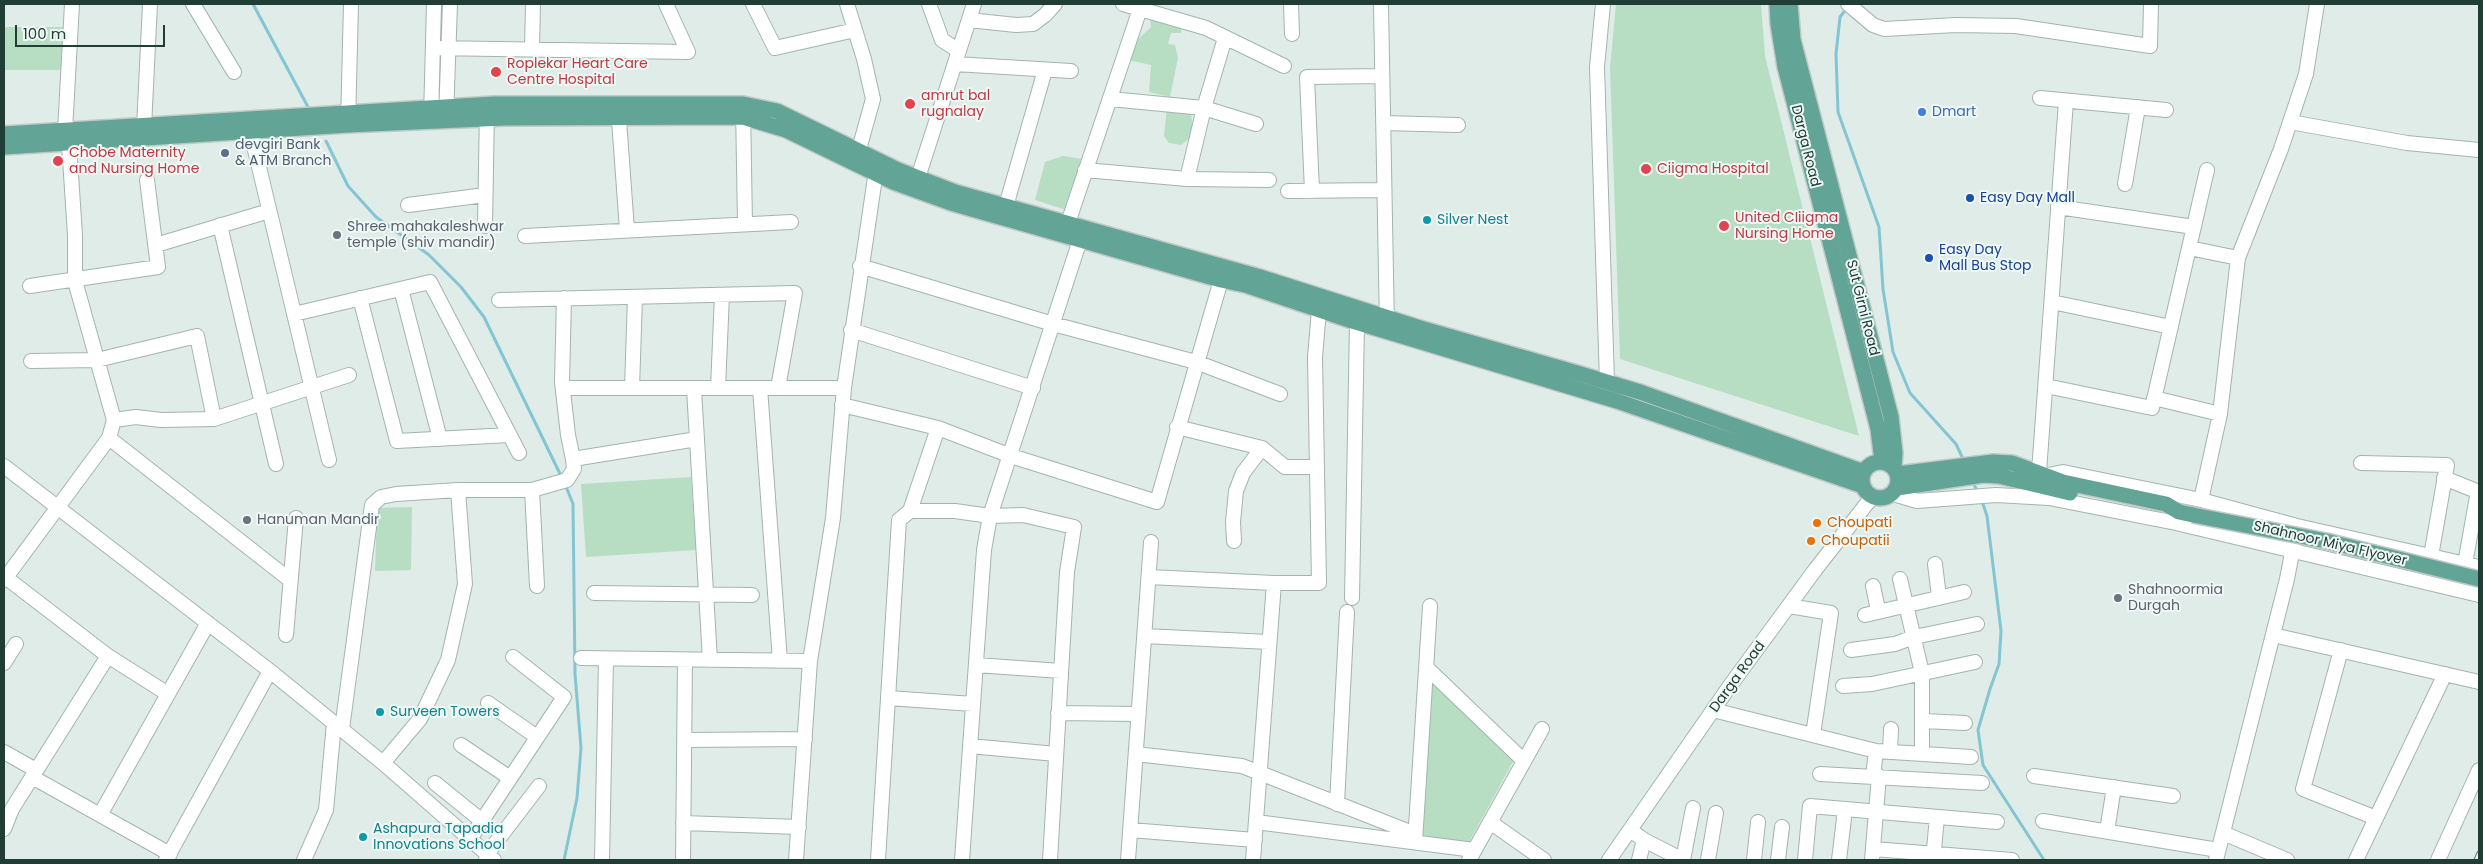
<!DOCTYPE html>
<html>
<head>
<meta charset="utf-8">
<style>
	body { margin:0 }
	#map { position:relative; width:2483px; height:864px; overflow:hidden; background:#e0ece7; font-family:Poppins,sans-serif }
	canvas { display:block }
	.frame { position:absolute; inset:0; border:5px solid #203d36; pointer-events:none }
	.scale { position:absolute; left:15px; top:25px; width:150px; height:22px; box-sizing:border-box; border:2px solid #203d36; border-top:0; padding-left:6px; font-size:15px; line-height:18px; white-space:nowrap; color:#203d36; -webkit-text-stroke:4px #f0f8f5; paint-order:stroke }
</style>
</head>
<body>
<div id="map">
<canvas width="2483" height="864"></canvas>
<div class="frame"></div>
<div class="scale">100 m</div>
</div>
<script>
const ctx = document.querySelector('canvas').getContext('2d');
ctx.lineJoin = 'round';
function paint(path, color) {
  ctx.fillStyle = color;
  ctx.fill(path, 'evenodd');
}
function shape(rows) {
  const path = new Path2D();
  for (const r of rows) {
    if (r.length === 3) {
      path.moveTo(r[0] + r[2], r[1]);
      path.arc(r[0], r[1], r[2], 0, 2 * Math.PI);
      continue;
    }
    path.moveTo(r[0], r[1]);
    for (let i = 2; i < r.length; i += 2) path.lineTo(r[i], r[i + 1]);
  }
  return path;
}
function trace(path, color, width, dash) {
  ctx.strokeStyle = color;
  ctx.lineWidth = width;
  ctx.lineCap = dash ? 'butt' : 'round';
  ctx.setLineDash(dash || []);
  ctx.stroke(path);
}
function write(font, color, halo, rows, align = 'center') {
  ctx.font = font + ' Poppins,sans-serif';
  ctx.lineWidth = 4;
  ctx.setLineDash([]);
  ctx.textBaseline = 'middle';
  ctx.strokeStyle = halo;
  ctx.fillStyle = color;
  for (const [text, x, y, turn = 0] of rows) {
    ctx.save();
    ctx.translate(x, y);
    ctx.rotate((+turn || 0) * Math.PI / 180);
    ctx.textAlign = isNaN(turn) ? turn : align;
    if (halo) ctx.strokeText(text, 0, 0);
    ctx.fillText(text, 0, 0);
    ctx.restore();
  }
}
paint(shape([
	[1616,4,1761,4,1765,56,1859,436,1620,359,1610,68],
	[1150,19,1170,21,1182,25,1181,33,1171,33,1168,44,1175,45,1178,58,1170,97,1149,92,1151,65,1128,60,1136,41,1151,27],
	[4,27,71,27,66,70,4,70],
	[1167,108,1191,109,1193,136,1181,145,1169,143,1164,136],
	[1063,156,1082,159,1069,211,1035,200,1045,162],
	[691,477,696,550,586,557,581,484],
	[412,507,411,570,375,571,377,508],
	[1430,680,1514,760,1468,844,1422,836]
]), '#b7dec3');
trace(shape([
	[253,4,308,107],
	[1847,8,1840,17,1836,54,1838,112,1879,227,1883,289,1893,352,1910,393,1956,444,1964,461],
	[326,141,348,186,376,217,429,255,461,287,484,317,562,478],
	[1972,480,1978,493],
	[1982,501,1987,516,2001,631,1999,664,1990,689,1978,730,1983,765,2044,860],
	[564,860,577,798,581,748,575,674,573,504,565,484]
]), '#84c5d4', 3);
const minor = shape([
	[193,4,234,72],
	[753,4,775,48,855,30],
	[847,4,864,59,873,99,856,160],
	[929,4,942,40,959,51],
	[1123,4,1206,28,1284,66],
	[1291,4,1292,34],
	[1381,4,1387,328],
	[1603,4,1597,67,1607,382,1604,392],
	[1848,4,1873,25,1884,29,1956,25,2016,26,2150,46,2151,4],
	[969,20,1016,25,1033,24,1045,15,1055,4],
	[433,48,688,52,666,4],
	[532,49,533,4],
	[955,64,1071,71],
	[2040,98,2166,110],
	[1110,99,1204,108,1256,124],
	[618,106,627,230],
	[743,107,745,224],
	[431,118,434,4],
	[446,118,450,4],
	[248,121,329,460],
	[2290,122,2407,143,2479,150],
	[1384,123,1458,125],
	[348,124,351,4],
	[144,127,150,4],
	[65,131,72,4],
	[1085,170,1187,179,1269,180],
	[1187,179,1204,108,1225,38],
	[2125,184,2138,107],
	[915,187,974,4],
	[1288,191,1384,190],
	[1312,191,1307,77,1382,76],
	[408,205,485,195],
	[1006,206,1045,70],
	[2058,207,2194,227],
	[1068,223,1140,9],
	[220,225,276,464],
	[485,226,487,108],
	[525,236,791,222],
	[156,245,269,211],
	[2189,248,2238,258],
	[860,266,1053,324,1196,362,1280,394],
	[30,286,158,267,147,180],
	[401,289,440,439],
	[360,298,397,441,509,435],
	[564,298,562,382,568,435,573,459,697,439],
	[499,300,795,293,778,388],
	[2052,302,2171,327],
	[294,314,430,282,519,453],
	[851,330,1033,388],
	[31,361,97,360,197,336,214,419],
	[2046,386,2152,408,2207,170],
	[563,388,844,388],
	[632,388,635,297],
	[718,388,722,295],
	[760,388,780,661],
	[694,389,710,660],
	[2154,398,2220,414],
	[842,405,938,428,1011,456,1157,502,1221,280],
	[114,420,136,417,161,420,214,419,349,375],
	[1177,427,1262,448,1285,467,1317,467],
	[109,438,290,580],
	[2361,463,2447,465,2431,556],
	[4,466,270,671,383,763,494,860],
	[2039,472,2066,101],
	[2048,475,2063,472,2201,500,2297,526,2479,567],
	[2444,478,2479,492],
	[532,490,567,480,574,469,573,459],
	[1893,494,1917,501,1996,495,2049,498,2176,523,2479,595],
	[2201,500,2220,414,2238,258,2281,149,2306,74,2317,4],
	[910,511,938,428],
	[1234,541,1233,522,1236,491,1243,473,1262,448],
	[1935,564,1939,597],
	[2465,564,2478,491],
	[4,576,108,656,168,694],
	[1149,577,1274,583,1319,583,1315,357,1319,310],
	[1900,579,1922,673,1922,754],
	[4,580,109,438,114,420,75,281,75,235,69,144],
	[1873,586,1878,610],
	[594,593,752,595],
	[1352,598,1357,322],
	[1789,606,1831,613,1813,735],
	[1865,615,1964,592],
	[286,635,296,518],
	[2273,635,2479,682],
	[1144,636,1269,642],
	[1851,650,1895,644,1914,637,1977,624],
	[2341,650,2303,789,2376,818],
	[581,658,810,661],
	[4,663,16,644],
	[976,665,1061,671],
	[1426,667,1524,761],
	[1843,686,1872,684,1975,662],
	[889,698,973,704],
	[488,703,537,737],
	[1713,710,1876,751],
	[1058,713,1137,714],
	[1924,721,1965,723],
	[342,729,372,505,381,497,396,494,458,490,532,490,537,586],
	[684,740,805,739],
	[461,745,510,778],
	[970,746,1056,754],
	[1890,751,1891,729],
	[4,752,36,770],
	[1136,754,1242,766,1415,834],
	[383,763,420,719,448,660,465,584,458,490],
	[1820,774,1982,783],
	[1873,776,1876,751,1971,757],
	[2034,776,2173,796],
	[32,777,170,854],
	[435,783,482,821],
	[1337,804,1347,612],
	[100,815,208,623],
	[2043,821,2218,850],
	[1256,822,1474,850],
	[1490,822,1544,860],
	[683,823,799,827],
	[4,829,12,809,108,656],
	[1130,830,1255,840],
	[1630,830,1644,840,1683,860],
	[2107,831,2114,787],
	[2223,833,2287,860],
	[470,839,564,697,513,657],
	[1415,842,1430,606],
	[1873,849,2012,860],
	[166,860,270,671],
	[304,860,326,810,334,723],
	[486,860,487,854,539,786],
	[602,860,606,659],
	[683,860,685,660],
	[796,860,810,661,833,518,844,388,877,164],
	[878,860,899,520,910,511,955,511,990,516,1023,515,1074,527,1067,572,1050,860],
	[962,860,984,550,990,516,1080,240],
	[1128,860,1151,542],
	[1253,860,1274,583],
	[1469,860,1542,729],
	[1609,860,1729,687,1815,570,1872,497],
	[1639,860,1644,840],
	[1683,860,1693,808],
	[1708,860,1716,813],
	[1754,860,1758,822],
	[1778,860,1782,827],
	[1805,860,1810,806,1997,822],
	[1839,860,1845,810],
	[1872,860,1879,776],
	[1933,860,1937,817],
	[2216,860,2287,579,2294,543],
	[2356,860,2445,674],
	[2438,860,2479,770]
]);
const major = shape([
	[1777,4,1778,24,1785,67,1878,429,1882,461],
	[1790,4,1793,40,1891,417,1895,453,1894,468],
	[4,134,494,104,743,104,777,111,898,170,955,192,1260,277,1420,328,1577,373,1640,392,1864,472],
	[4,147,348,125,504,118,743,117,786,130,893,182,951,203,1221,280,1245,285,1349,320,1617,401,1863,486],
	[1880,480,18],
	[1898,474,1993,462,2012,463,2063,482,2166,504,2179,512,2193,515],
	[1897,488,1983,475,1999,476,2070,493]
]);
trace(minor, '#a3b4ae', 16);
trace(major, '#c1c9c7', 18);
trace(minor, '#fff', 14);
trace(major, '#62a495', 15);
const rail = shape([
	[2476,860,2479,853]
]);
trace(rail, '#5a7972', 5);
trace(rail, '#f0f8f5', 3, [9]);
const majorBridge = shape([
	[2193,515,2326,541,2479,579]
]);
trace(majorBridge, '#c1c9c7', 18, []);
trace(majorBridge, '#62a495', 15);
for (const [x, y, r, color] of [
	[496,72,6,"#e0444e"],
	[910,104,6,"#e0444e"],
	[1922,112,5,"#3f7fe0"],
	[225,153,5,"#5c6f8a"],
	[58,161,6,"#e0444e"],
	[1646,169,6,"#e0444e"],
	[1970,198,5,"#1a4fb4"],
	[1427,220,5,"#0f9aa8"],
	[1724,226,6,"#e0444e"],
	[337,235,5,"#6b7280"],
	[1929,258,5,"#1a4fb4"],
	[247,520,5,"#6b7280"],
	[1817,523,5,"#e8710a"],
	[1811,541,5,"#e8710a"],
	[2118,598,5,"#6b7280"],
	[380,712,5,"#0f9aa8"],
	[363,837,5,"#0f9aa8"]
]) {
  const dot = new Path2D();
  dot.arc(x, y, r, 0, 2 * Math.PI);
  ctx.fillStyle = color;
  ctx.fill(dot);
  trace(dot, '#f0f8f5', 2);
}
write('14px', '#be3a42', '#f0f8f5', [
	["Roplekar Heart Care",507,64],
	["Centre Hospital",507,80],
	["amrut bal",921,96],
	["rugnalay",921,112],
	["Chobe Maternity",69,153],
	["and Nursing Home",69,169],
	["Ciigma Hospital",1657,169],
	["United CIiigma",1735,218],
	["Nursing Home",1735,234]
], 'left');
write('14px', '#366cbe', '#f0f8f5', [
	["Dmart",1932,112]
], 'left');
write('14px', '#4e5e75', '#f0f8f5', [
	["devgiri Bank",235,145],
	["& ATM Branch",235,161]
], 'left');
write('14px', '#203d36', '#f0f8f5', [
	["Darga Road",1805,146,76],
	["Sut Girni Road",1862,308,76],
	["Shahnoor Miya Flyover",2330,544,13],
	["Darga Road",1738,677,-54]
]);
write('14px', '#164399', '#f0f8f5', [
	["Easy Day Mall",1980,198],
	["Easy Day",1939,250],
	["Mall Bus Stop",1939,266]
], 'left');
write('14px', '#0d838f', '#f0f8f5', [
	["Silver Nest",1437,220],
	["Surveen Towers",390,712],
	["Ashapura Tapadia",373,829],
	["Innovations School",373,845]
], 'left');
write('14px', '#5b616d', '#f0f8f5', [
	["Shree mahakaleshwar",347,227],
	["temple (shiv mandir)",347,243],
	["Hanuman Mandir",257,520],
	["Shahnoormia",2128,590],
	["Durgah",2128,606]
], 'left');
write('14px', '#c56008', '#f0f8f5', [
	["Choupati",1827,523],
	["Choupatii",1821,541]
], 'left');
</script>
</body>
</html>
